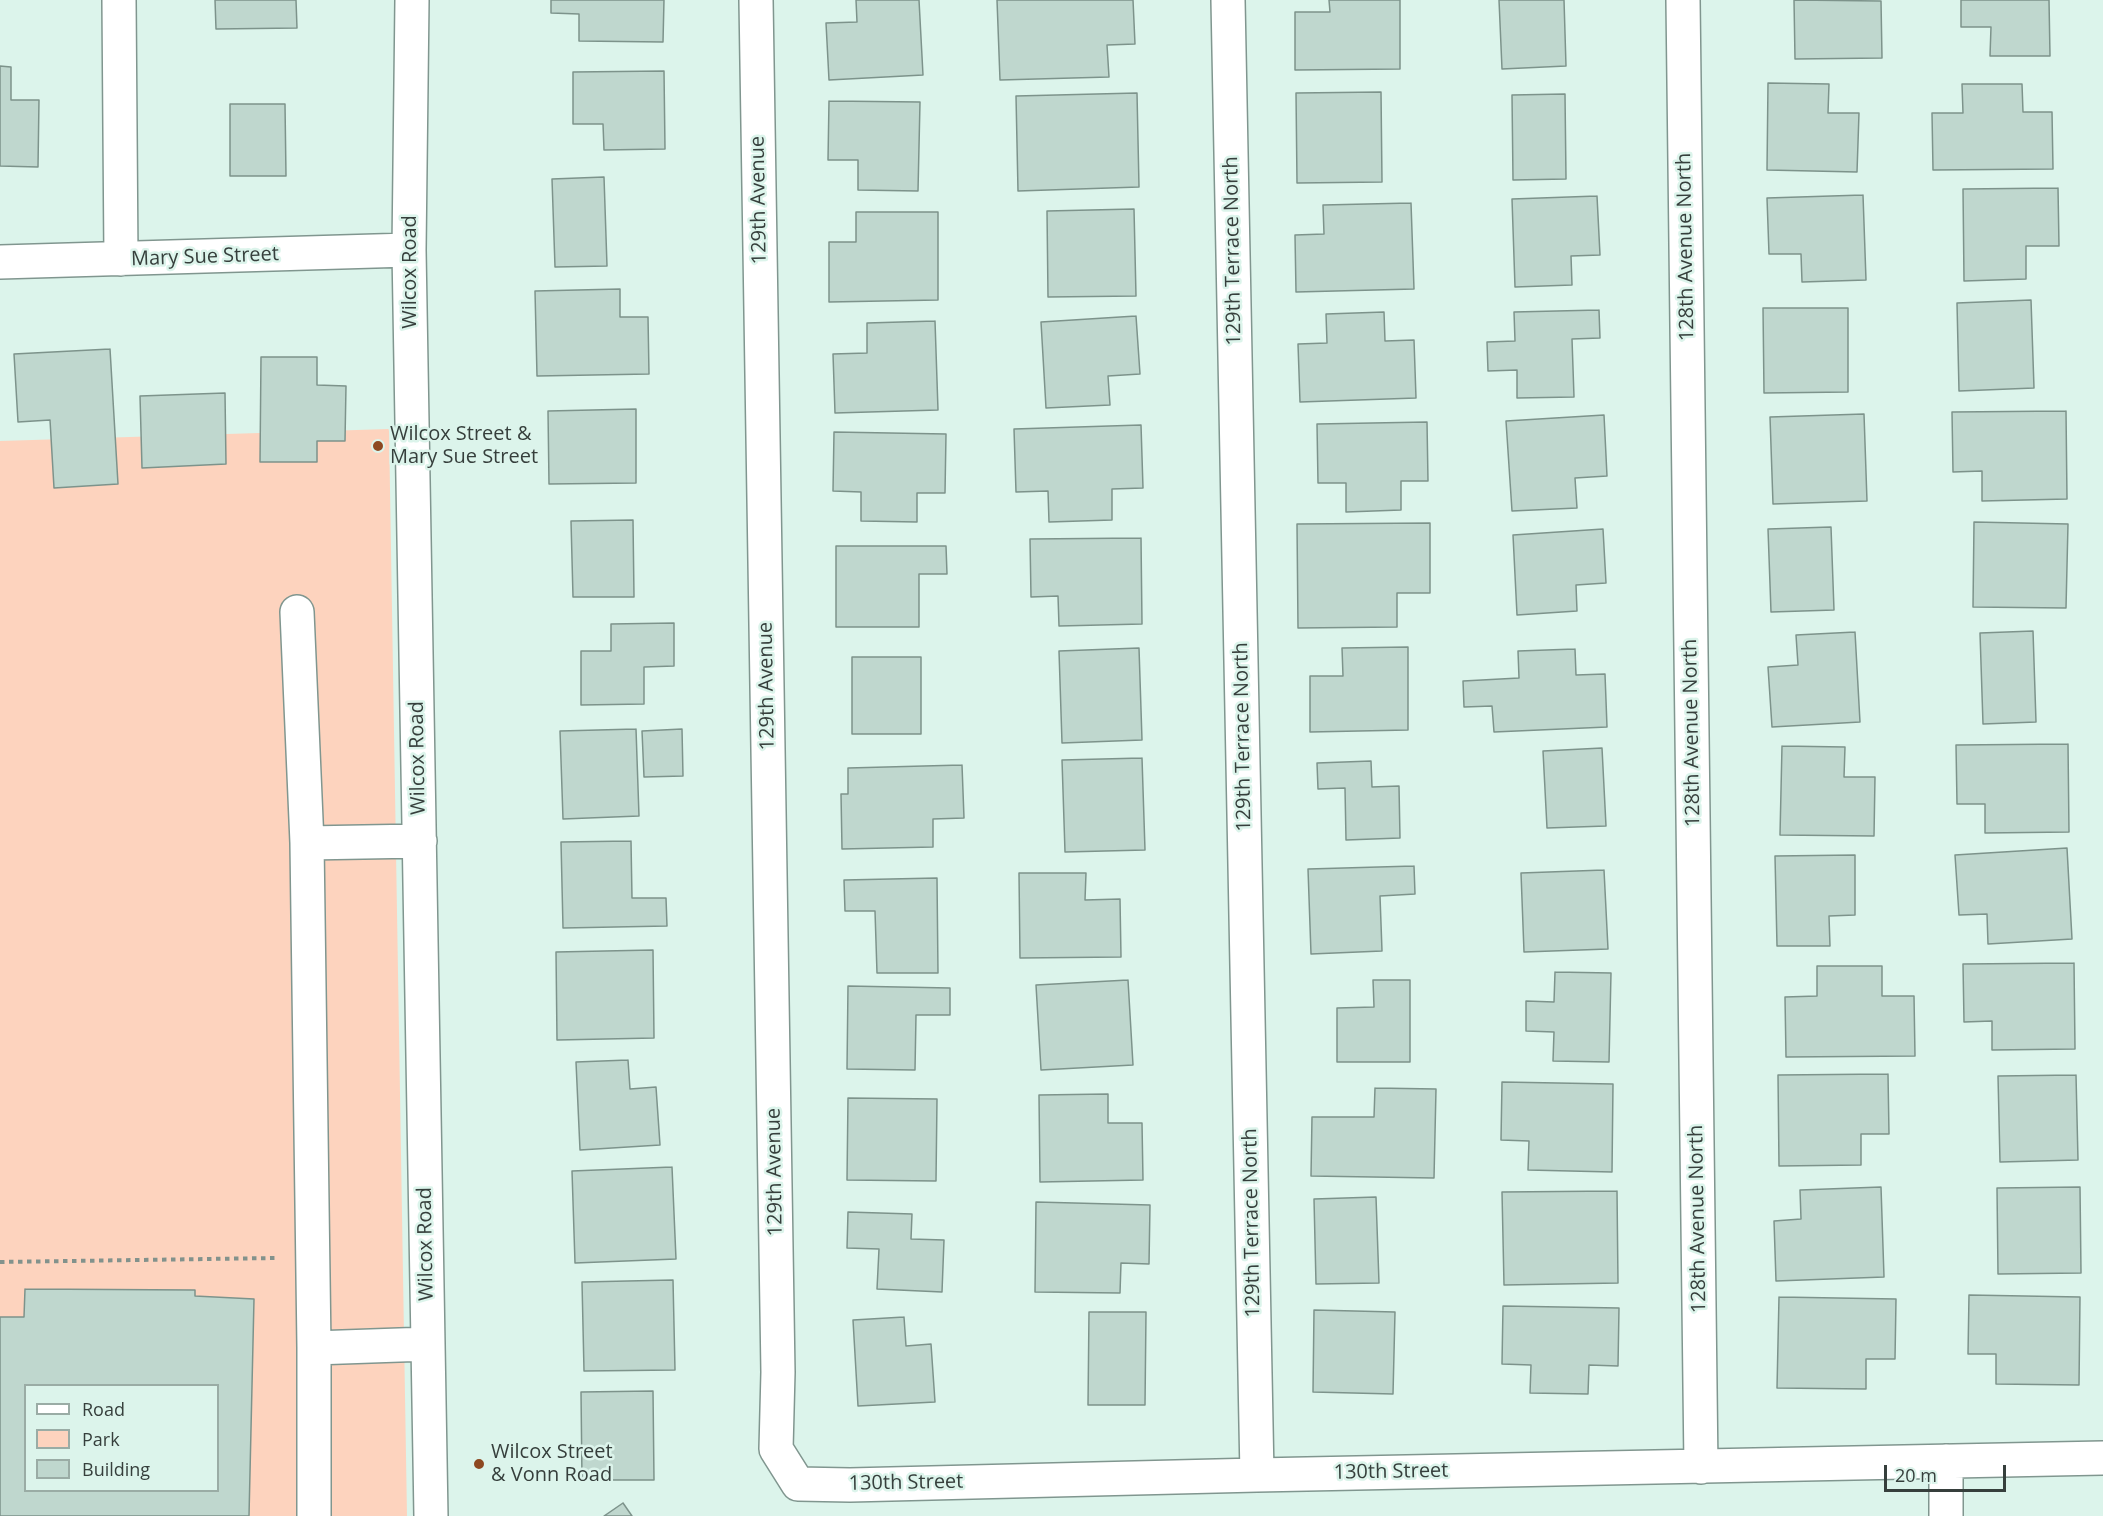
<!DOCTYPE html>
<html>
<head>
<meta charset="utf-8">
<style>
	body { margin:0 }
	#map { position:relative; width:2103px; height:1516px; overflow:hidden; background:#dcf4eb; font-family:"Open Sans",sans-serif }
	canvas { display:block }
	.legend { position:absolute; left:24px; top:1384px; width:195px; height:108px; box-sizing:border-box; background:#dcf4eb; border:2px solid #9aaca5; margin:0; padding:8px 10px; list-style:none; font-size:18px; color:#363f3c }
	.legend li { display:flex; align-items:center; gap:12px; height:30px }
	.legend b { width:30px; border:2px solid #9aaca5 }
	.scale { position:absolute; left:1884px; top:1465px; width:122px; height:27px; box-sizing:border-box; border:3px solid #363f3c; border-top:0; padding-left:8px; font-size:18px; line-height:21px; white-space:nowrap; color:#363f3c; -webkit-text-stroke:4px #dcf4eb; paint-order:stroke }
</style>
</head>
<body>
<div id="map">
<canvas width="2103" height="1516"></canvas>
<ul class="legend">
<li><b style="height:8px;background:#fff"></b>Road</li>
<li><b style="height:16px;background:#fdd3be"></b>Park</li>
<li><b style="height:16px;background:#bfd7ce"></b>Building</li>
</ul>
<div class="scale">20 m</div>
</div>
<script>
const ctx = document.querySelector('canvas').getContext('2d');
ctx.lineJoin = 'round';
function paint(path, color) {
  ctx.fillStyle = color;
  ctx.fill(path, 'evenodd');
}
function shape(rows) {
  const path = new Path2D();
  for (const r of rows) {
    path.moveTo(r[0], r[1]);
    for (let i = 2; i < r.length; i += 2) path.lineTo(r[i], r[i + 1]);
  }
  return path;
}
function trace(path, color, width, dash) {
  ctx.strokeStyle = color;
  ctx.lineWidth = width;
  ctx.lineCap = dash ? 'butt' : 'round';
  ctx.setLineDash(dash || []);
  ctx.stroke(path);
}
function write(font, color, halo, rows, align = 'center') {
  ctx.font = font + ' "Open Sans",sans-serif';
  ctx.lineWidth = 5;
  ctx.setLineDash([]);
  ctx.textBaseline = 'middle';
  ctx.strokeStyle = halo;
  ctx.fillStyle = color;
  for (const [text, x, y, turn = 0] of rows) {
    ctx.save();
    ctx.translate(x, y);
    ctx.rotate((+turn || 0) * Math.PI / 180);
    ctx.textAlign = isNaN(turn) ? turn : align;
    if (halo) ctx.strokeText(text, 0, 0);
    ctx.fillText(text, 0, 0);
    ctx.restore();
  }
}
paint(shape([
	[389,429,407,1516,0,1516,0,441],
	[26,1386,218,1386,218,1490,26,1490]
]), '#fdd3be');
const building = shape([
	[215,0,296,0,297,28,216,29,215,0],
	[551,0,664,0,663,42,579,41,579,14,551,13,551,0],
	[856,0,919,0,923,75,829,80,826,23,857,22,856,0],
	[997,0,1133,0,1135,44,1107,45,1109,77,1000,80,997,0],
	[1329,0,1400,0,1400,69,1295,70,1295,12,1330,12,1329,0],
	[1499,0,1564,0,1566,66,1502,69,1499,0],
	[1794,0,1881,1,1882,58,1795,59,1794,0],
	[1961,0,2049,0,2050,56,1990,56,1991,27,1961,27,1961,0],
	[0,66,11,67,11,100,39,100,38,167,0,166,0,66],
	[664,71,665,149,604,150,603,124,573,124,573,72,664,71],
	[1768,83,1829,84,1828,113,1859,113,1857,172,1767,170,1768,83],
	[1962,84,2022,84,2023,112,2052,112,2053,169,1933,170,1932,113,1963,113,1962,84],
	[1381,92,1382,182,1297,183,1296,93,1381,92],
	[1137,93,1139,187,1018,191,1016,96,1137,93],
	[1565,94,1566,179,1513,180,1512,95,1565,94],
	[829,101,920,102,918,191,858,190,858,160,828,160,829,101],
	[230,104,285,104,286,176,230,176,230,104],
	[604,177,607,266,555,267,552,179,604,177],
	[2058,188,2059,246,2026,246,2026,279,1964,281,1963,189,2058,188],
	[1863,195,1866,280,1802,282,1801,254,1769,254,1767,198,1863,195],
	[1597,196,1600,255,1571,256,1572,285,1515,287,1512,199,1597,196],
	[1411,203,1414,289,1296,292,1295,235,1324,234,1323,205,1411,203],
	[1134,209,1136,296,1048,297,1047,211,1134,209],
	[856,212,938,212,938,300,829,302,829,242,856,242,856,212],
	[620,289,620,317,648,317,649,374,537,376,535,291,620,289],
	[2031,300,2034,388,1959,391,1957,303,2031,300],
	[1763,308,1848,308,1848,392,1764,393,1763,308],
	[1599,310,1600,338,1572,339,1574,397,1517,398,1517,370,1488,371,1487,342,1515,341,1514,312,1599,310],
	[1384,312,1385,341,1414,340,1416,398,1300,402,1298,344,1327,343,1326,314,1384,312],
	[1136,316,1140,374,1108,376,1110,405,1046,408,1041,322,1136,316],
	[935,321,938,410,835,413,833,354,867,353,867,323,935,321],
	[110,349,118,484,54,488,50,420,18,422,14,354,110,349],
	[261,357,317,357,317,385,346,386,345,441,317,441,317,462,260,462,261,357],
	[225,393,226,464,142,468,140,396,225,393],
	[636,409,636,483,549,484,548,411,636,409],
	[2066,411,2067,499,1982,501,1982,471,1953,472,1952,412,2066,411],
	[1864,414,1867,501,1773,504,1770,417,1864,414],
	[1604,415,1607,476,1575,478,1577,508,1512,511,1506,421,1604,415],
	[1427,422,1428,481,1401,481,1401,510,1346,512,1346,483,1318,483,1317,424,1427,422],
	[1141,425,1143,488,1112,489,1112,520,1049,522,1048,491,1016,492,1014,429,1141,425],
	[834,432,946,434,945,493,917,493,917,522,861,521,861,492,833,491,834,432],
	[633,520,634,597,573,597,571,521,633,520],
	[1974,522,2068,524,2066,608,1973,607,1974,522],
	[1430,523,1430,593,1397,593,1397,627,1298,628,1297,524,1430,523],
	[1831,527,1834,610,1771,612,1768,529,1831,527],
	[1603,529,1606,583,1576,585,1577,611,1517,615,1513,535,1603,529],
	[1141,538,1142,624,1059,626,1058,596,1031,597,1030,539,1141,538],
	[836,546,946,546,947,574,919,574,919,627,836,627,836,546],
	[674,623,674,666,644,667,644,704,581,705,581,651,611,651,611,624,674,623],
	[2033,631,2036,722,1983,724,1980,633,2033,631],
	[1855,632,1860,722,1772,727,1768,667,1798,665,1796,635,1855,632],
	[1408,647,1408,730,1310,732,1310,676,1343,676,1342,648,1408,647],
	[1139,648,1142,740,1062,743,1059,651,1139,648],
	[1575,649,1576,675,1605,674,1607,727,1494,732,1492,706,1464,707,1463,681,1519,678,1518,651,1575,649],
	[852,657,921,657,921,734,852,734,852,657],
	[636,729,639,816,563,819,560,731,636,729],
	[682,729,683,776,644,777,642,731,682,729],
	[2068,744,2069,832,1985,833,1985,804,1957,804,1956,745,2068,744],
	[1782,746,1845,747,1844,777,1875,777,1874,836,1780,835,1782,746],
	[1602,748,1606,826,1547,828,1543,751,1602,748],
	[1142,758,1145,850,1065,852,1062,760,1142,758],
	[1371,761,1372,787,1399,786,1400,838,1346,840,1345,788,1318,789,1317,763,1371,761],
	[962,765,964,818,933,819,933,847,842,849,841,794,848,794,848,768,962,765],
	[631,841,632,898,666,898,667,926,563,928,561,842,631,841],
	[2067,848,2072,939,1988,944,1987,914,1959,915,1955,855,2067,848],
	[1855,855,1855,915,1829,916,1830,946,1777,946,1775,856,1855,855],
	[1414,866,1415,894,1380,896,1382,951,1311,954,1308,869,1414,866],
	[1604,870,1608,949,1524,952,1521,873,1604,870],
	[1019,873,1086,873,1085,900,1120,899,1121,957,1020,958,1019,873],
	[937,878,938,973,877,973,875,911,845,911,844,880,937,878],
	[653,950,654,1038,557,1040,556,952,653,950],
	[2074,963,2075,1049,1992,1050,1992,1021,1964,1022,1963,964,2074,963],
	[1817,966,1882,966,1882,996,1914,996,1915,1056,1786,1057,1785,997,1817,996,1817,966],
	[1555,972,1611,973,1609,1062,1553,1061,1554,1032,1526,1031,1526,1001,1554,1002,1555,972],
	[1128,980,1133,1065,1041,1070,1036,985,1128,980],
	[1373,980,1410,980,1410,1062,1337,1062,1337,1008,1374,1007,1373,980],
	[848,986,950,988,950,1015,916,1015,915,1070,847,1069,848,986],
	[628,1060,630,1089,656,1087,660,1145,580,1150,576,1062,628,1060],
	[1888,1074,1889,1134,1861,1134,1861,1165,1779,1166,1778,1075,1888,1074],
	[2076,1075,2078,1160,2000,1162,1998,1076,2076,1075],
	[1502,1082,1613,1084,1612,1172,1528,1170,1529,1141,1501,1140,1502,1082],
	[1375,1088,1436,1089,1434,1178,1311,1176,1312,1117,1374,1117,1375,1088],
	[1108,1094,1108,1123,1142,1123,1143,1180,1040,1182,1039,1095,1108,1094],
	[848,1098,937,1099,936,1181,847,1180,848,1098],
	[672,1167,676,1259,575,1263,572,1171,672,1167],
	[1881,1187,1884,1277,1776,1281,1774,1221,1801,1219,1800,1190,1881,1187],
	[2080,1187,2081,1273,1998,1274,1997,1188,2080,1187],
	[1617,1191,1618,1283,1504,1285,1502,1192,1617,1191],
	[1376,1197,1379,1283,1316,1284,1314,1199,1376,1197],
	[1036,1202,1150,1205,1149,1264,1121,1263,1120,1293,1035,1292,1036,1202],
	[848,1212,912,1214,911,1239,944,1240,942,1292,877,1289,879,1249,847,1248,848,1212],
	[673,1280,675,1370,584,1371,582,1282,673,1280],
	[25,1289,195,1290,195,1296,254,1299,249,1516,0,1516,0,1317,24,1317,25,1289],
	[26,1386,218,1386,218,1490,26,1490,26,1386],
	[1969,1295,2080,1297,2079,1385,1996,1384,1996,1354,1968,1354,1969,1295],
	[1779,1297,1896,1299,1895,1359,1866,1359,1866,1389,1777,1388,1779,1297],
	[1503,1306,1619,1308,1618,1366,1589,1365,1588,1394,1530,1393,1531,1365,1502,1364,1503,1306],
	[1314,1310,1395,1312,1393,1394,1313,1392,1314,1310],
	[1089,1312,1146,1312,1145,1405,1088,1405,1089,1312],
	[904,1317,906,1346,931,1344,935,1402,858,1406,853,1320,904,1317],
	[653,1391,654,1480,582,1480,581,1392,653,1391],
	[623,1503,632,1516,604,1516,623,1503]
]);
paint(building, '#bfd7ce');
trace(building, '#7d938b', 1.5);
const minor = shape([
	[119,0,121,259],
	[412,0,409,250,431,1516],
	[756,0,778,1372,776,1449,798,1484,850,1485,1257,1475,2103,1458],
	[1228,0,1257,1475],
	[1683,0,1701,1467],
	[0,262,409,250],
	[297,612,307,843,314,1348,428,1344],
	[307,843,420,841],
	[314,1348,314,1516],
	[1946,1461,1946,1516]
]);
trace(minor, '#80968f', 36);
trace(shape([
	[0,1262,276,1258]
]), '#82928c', 4, [4.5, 4.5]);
trace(minor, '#fff', 33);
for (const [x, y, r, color] of [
	[378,446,6,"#8d4820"],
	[479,1464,6,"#8d4820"]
]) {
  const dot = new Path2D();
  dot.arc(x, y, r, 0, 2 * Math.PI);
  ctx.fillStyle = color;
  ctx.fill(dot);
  trace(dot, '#dcf4eb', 2);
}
write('20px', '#363f3c', '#dcf4eb', [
	["129th Avenue",759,200,-91],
	["128th Avenue North",1686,247,-91],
	["129th Terrace North",1233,251,-91],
	["Mary Sue Street",205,257,-2],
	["Wilcox Road",410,272,-90],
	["129th Avenue",767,686,-91],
	["128th Avenue North",1692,733,-91],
	["129th Terrace North",1243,737,-91],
	["Wilcox Road",418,758,-91],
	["129th Avenue",775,1172,-91],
	["128th Avenue North",1698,1219,-91],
	["129th Terrace North",1252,1223,-91],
	["Wilcox Road",426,1244,-91],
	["130th Street",1391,1472,-1],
	["130th Street",906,1483,-1]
]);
write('20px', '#363f3c', '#dcf4eb', [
	["Wilcox Street &",390,434],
	["Mary Sue Street",390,457],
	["Wilcox Street",491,1452],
	["& Vonn Road",491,1475]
], 'left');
</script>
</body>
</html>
